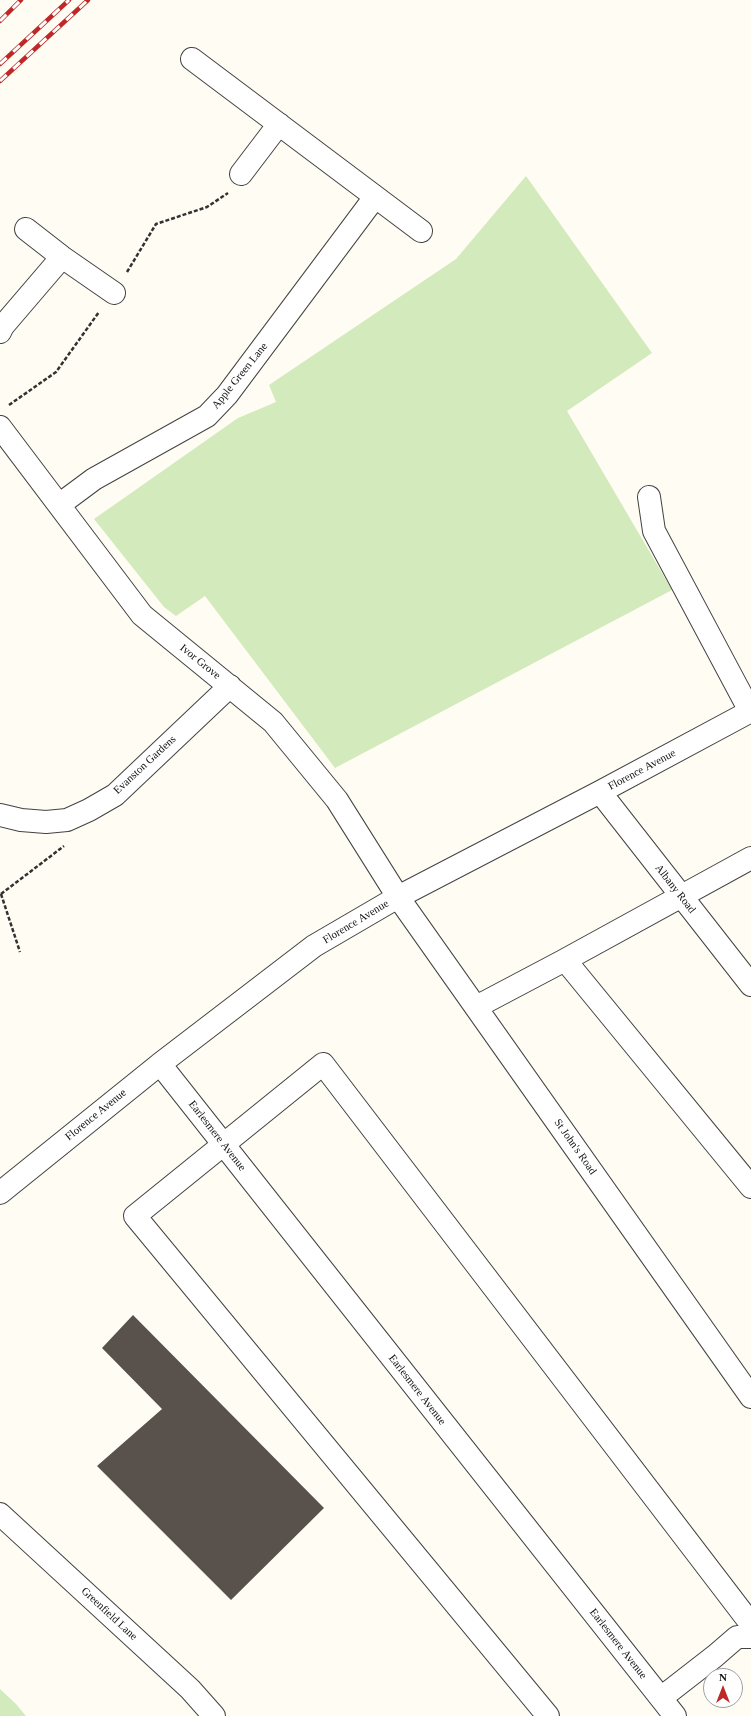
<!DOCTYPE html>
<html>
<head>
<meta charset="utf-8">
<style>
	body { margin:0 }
	#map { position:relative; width:751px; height:1716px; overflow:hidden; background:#fffdf3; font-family:Georgia,serif }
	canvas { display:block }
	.north { position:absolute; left:703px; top:1668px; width:40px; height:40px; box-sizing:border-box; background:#fff; border:1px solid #9f9f9f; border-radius:50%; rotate:0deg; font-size:11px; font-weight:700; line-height:16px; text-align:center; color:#101010 }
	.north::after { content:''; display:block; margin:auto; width:14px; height:18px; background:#bf2829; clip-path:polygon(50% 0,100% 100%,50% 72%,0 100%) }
</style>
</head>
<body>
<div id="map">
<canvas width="751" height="1716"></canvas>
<div class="north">N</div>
</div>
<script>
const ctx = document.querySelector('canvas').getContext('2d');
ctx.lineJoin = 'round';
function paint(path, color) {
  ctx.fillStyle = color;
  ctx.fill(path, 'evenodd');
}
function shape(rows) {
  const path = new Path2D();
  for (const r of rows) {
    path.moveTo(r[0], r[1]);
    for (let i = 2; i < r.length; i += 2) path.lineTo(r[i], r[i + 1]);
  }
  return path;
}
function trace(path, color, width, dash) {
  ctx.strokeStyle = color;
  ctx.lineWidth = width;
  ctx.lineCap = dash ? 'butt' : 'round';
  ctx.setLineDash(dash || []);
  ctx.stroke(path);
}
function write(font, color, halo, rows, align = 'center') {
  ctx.font = font + ' Georgia,serif';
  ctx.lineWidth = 4;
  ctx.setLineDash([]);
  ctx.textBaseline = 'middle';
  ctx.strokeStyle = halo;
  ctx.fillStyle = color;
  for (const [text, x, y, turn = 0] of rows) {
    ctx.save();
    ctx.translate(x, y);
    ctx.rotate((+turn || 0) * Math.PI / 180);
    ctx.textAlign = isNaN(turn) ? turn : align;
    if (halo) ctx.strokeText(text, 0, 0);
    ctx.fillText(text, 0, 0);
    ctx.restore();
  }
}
paint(shape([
	[526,176,652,353,567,411,672,590,335,768,205,596,176,616,164,607,94,519,238,418,276,402,269,385,456,259],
	[0,1689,16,1704,26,1716,0,1716]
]), '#d2eabc');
paint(shape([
	[133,1315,324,1508,231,1600,97,1466,162,1409,102,1348]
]), '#58514c');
const minor = shape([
	[192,59,421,231],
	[241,174,279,124],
	[26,229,62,257,114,293],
	[0,332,3,326,62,257],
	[0,427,142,615,273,722,337,800,398,897,751,1397],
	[649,497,654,531,750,711],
	[59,505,94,479,207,416,227,395,375,197],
	[600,792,751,985],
	[0,815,21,820,46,822,67,820,89,810,115,795,230,686],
	[565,960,751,858],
	[476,1007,565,960,751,1187],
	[160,1064,675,1716],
	[0,1193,160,1064,314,946,398,897,600,792,751,711],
	[0,1514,190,1689,214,1716],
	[661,1698,715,1656,737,1637,751,1637],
	[548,1716,135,1216,323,1064,751,1624]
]);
trace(minor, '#434343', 24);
trace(shape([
	[127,272,156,224,207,207,228,193],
	[9,405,56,372,99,312],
	[1,894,64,846],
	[1,894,20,952]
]), '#323232', 2.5, [4, 2]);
trace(minor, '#fff', 22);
const rail = shape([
	[0,21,21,0],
	[0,64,69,0],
	[0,81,88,0]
]);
trace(rail, '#bf2829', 4.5);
trace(rail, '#fff', 3, [9]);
write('11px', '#101010', '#fff', [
	["Apple Green Lane",240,376,-51],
	["Ivor Grove",200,662,39],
	["Evanston Gardens",145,765,-43],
	["Florence Avenue",642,770,-28],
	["Albany Road",675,889,52],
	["Florence Avenue",356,922,-31],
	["Florence Avenue",96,1115,-39],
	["Earlesmere Avenue",217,1136,52],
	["St John's Road",575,1147,55],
	["Earlesmere Avenue",417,1390,52],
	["Greenfield Lane",109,1614,43],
	["Earlesmere Avenue",618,1644,52]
]);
</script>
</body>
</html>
